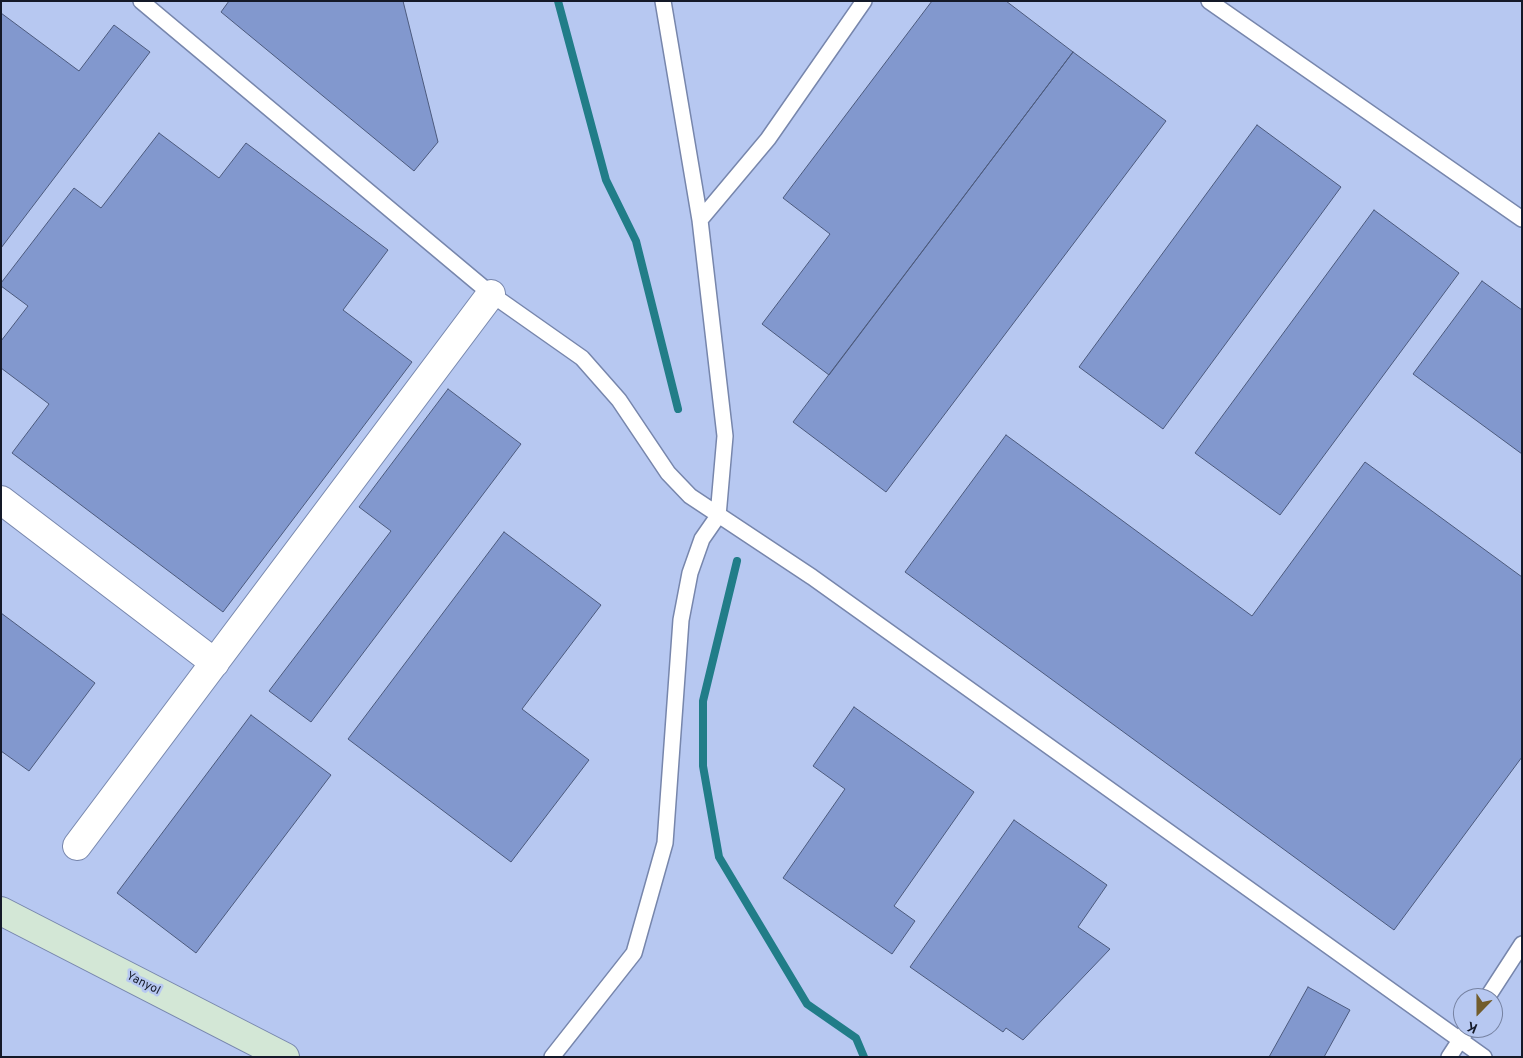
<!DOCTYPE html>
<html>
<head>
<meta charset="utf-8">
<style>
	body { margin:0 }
	#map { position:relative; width:1523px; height:1058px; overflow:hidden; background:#b7c8f1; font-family:Overpass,sans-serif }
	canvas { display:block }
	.frame { position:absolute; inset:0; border:2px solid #141928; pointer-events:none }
	.north { position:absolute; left:1453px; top:988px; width:50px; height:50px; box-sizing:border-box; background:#b7c8f1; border:1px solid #7682a1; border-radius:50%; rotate:202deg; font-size:14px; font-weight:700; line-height:20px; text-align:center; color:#141928 }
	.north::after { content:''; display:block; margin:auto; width:18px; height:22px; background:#725d2c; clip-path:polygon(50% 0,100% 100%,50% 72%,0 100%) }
</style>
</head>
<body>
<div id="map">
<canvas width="1523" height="1058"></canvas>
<div class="frame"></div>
<div class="north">K</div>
</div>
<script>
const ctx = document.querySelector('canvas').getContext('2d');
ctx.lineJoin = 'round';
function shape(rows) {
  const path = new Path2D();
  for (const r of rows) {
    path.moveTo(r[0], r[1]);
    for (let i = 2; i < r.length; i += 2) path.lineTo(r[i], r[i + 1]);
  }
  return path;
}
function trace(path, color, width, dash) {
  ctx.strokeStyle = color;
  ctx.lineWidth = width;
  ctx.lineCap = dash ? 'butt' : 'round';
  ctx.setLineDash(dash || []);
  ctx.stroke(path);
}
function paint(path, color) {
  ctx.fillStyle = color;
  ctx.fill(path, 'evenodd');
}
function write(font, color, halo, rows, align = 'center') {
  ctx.font = font + ' Overpass,sans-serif';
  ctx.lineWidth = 5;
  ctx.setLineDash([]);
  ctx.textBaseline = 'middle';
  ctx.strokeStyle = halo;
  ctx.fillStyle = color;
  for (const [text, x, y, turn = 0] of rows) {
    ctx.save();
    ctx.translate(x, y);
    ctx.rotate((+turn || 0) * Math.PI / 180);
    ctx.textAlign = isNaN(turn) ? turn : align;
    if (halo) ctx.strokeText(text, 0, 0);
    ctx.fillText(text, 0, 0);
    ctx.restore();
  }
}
trace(shape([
	[558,1,606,180,636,241,678,409],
	[737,561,703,701,703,766,719,857,807,1004,856,1038,864,1057]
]), '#217d88', 8);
const building = shape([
	[229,1,403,1,438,142,414,171,221,12,229,1],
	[932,1,1006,1,1073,52,829,375,762,324,830,234,783,198,932,1],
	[1,13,79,71,114,25,150,52,1,248,1,13],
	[1073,52,1166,121,886,492,793,422,1073,52],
	[1257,125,1341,187,1163,429,1079,367,1257,125],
	[159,133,219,178,246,143,388,250,343,310,412,362,223,612,12,453,49,404,1,368,1,341,28,306,1,286,1,283,74,188,101,208,159,133],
	[1374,210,1459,273,1280,515,1195,453,1374,210],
	[1482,281,1522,310,1522,454,1413,374,1482,281],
	[448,389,521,444,311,722,269,691,391,531,359,507,448,389],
	[1006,435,1252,616,1365,462,1522,577,1522,757,1394,930,905,572,1006,435],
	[504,532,601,605,522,709,589,760,511,862,348,739,504,532],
	[1,613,95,683,29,771,1,751,1,613],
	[854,707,974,792,894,906,915,921,892,954,783,878,845,789,813,766,854,707],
	[251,715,331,775,196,953,117,893,251,715],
	[1014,820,1107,885,1078,927,1110,949,1023,1040,1006,1028,1003,1032,910,967,1014,820],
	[1308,987,1350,1010,1324,1057,1269,1057,1308,987]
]);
paint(building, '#8298ce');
trace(building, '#4c5a7d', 1);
const lane = shape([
	[141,1,491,294,582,358,619,400,668,473,690,496,812,577,1484,1057],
	[663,1,700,220],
	[1209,1,1522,219],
	[1487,998,1522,944],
	[552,1057,634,953,665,843,681,620,690,573,702,539,718,516,725,436,700,220,768,139,864,1],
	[1449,1057,1468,1028]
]);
const street = shape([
	[1,500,215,663],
	[77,846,491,294]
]);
const secondary = shape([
	[1,911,285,1057]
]);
trace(lane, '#7786ac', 18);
trace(street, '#7786ac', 30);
trace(secondary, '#7786ac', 30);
trace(lane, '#fff', 15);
trace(street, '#fff', 28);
trace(secondary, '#d3e7d6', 28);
write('12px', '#141928', '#b7c8f1', [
	["Yanyol",143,984,27]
]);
</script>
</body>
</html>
